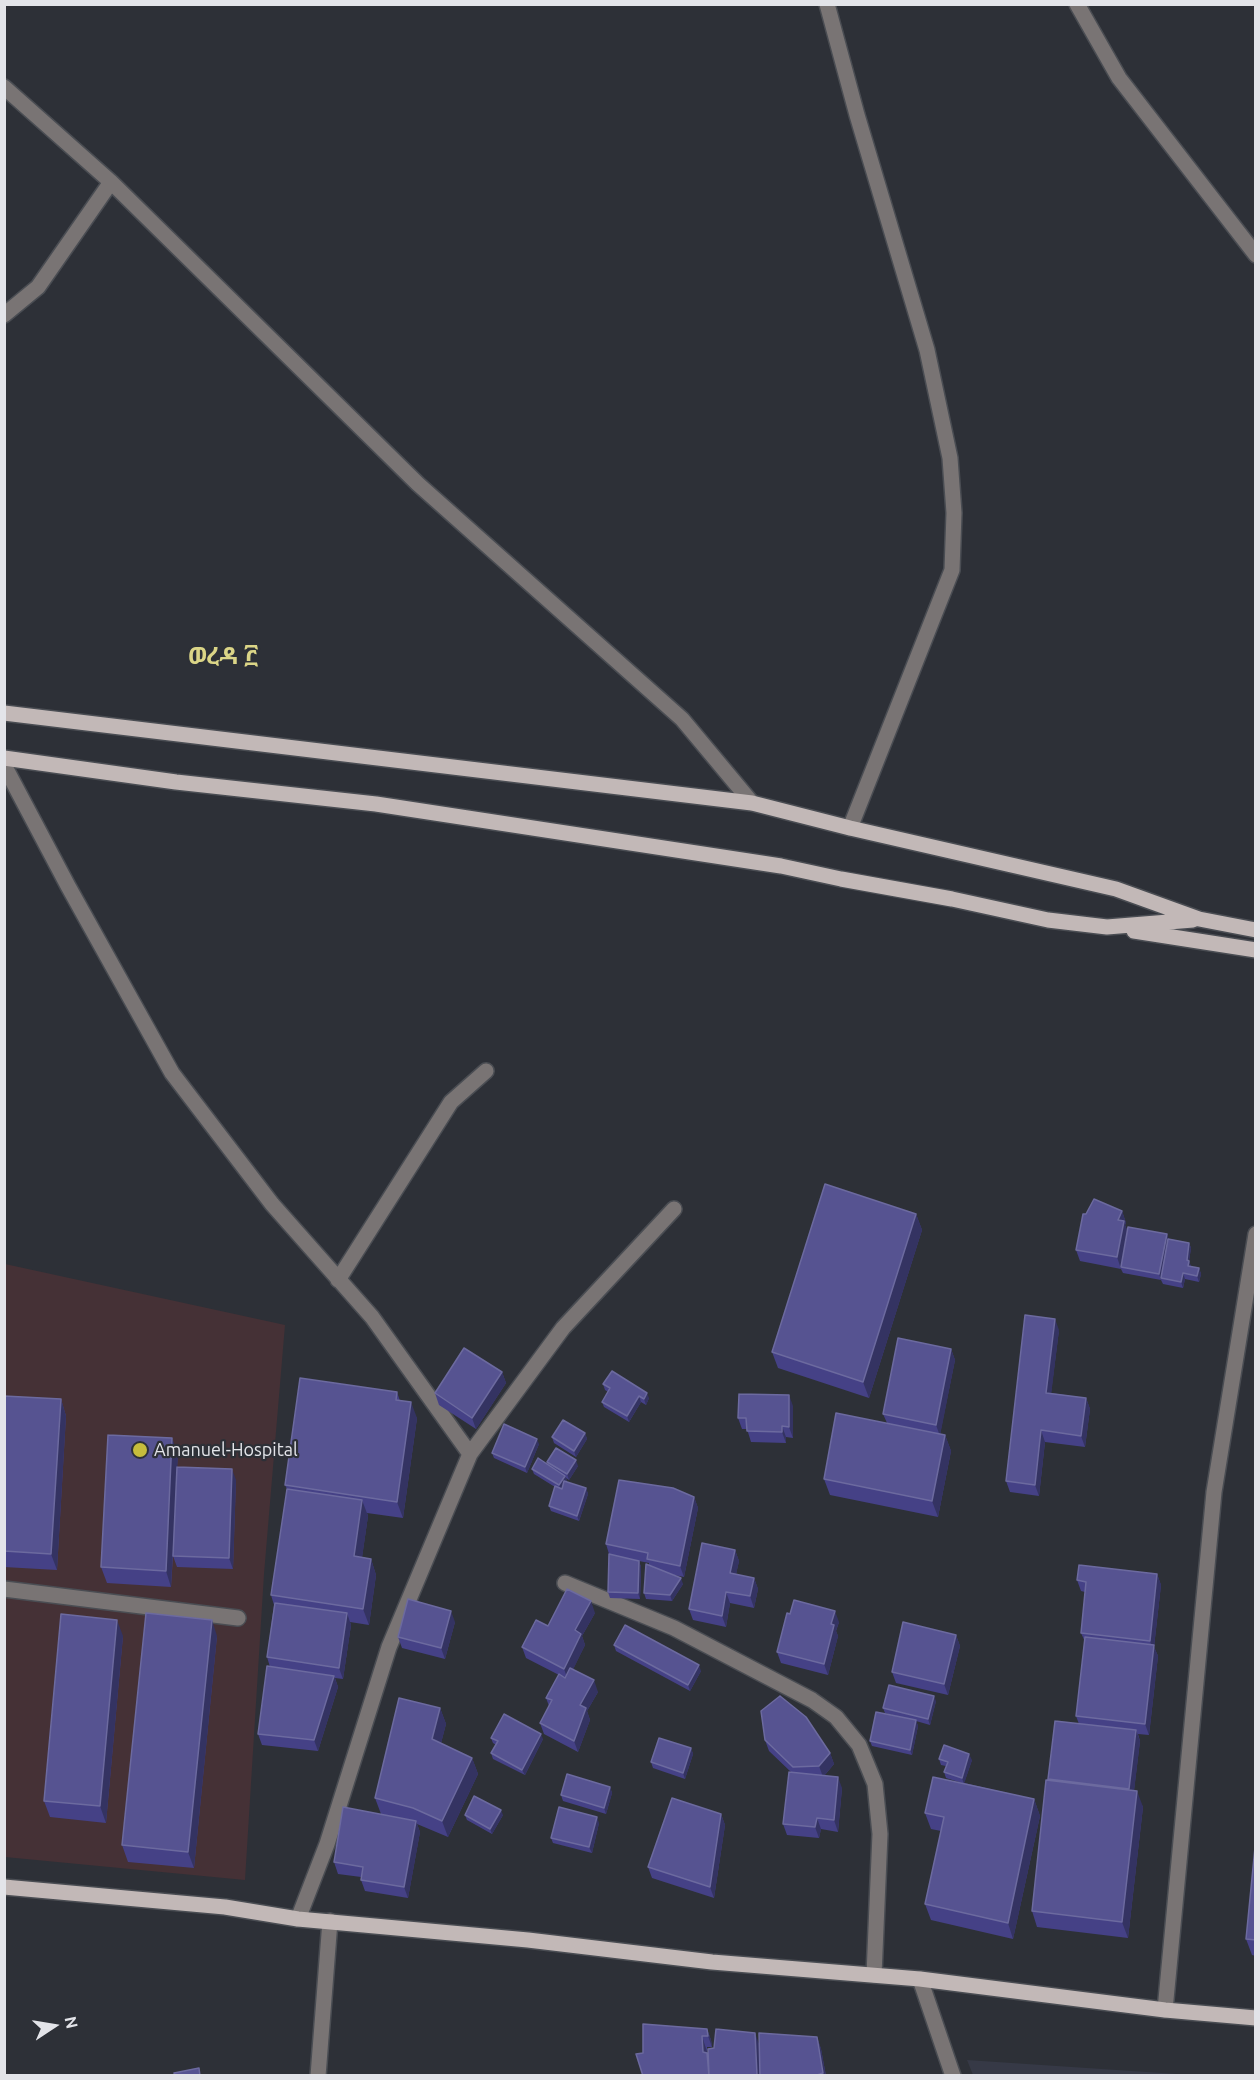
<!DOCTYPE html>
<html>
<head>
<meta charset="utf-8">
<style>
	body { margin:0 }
	#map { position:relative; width:1260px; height:2080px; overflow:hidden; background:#2d3037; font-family:Ubuntu,sans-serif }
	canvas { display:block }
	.frame { position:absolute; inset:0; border:6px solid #e3e4e9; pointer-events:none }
	.north { position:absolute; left:24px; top:1996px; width:60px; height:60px; -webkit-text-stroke:4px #2d3037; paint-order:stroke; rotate:78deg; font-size:16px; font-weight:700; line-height:24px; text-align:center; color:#e3e4e9 }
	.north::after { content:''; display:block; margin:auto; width:21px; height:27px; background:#e3e4e9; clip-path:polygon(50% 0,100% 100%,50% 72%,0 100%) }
</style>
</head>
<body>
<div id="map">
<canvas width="1260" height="2080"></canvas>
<div class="frame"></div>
<div class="north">N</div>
</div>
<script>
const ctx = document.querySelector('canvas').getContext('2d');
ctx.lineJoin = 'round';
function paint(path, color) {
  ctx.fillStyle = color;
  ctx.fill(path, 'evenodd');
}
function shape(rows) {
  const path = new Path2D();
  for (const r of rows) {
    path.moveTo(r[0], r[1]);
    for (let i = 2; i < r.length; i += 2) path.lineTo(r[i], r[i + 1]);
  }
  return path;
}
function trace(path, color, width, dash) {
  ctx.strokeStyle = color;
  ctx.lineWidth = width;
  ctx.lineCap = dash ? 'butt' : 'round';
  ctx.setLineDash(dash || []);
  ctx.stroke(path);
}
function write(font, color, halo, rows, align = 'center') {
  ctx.font = font + ' Ubuntu,"Noto Sans Ethiopic",sans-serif';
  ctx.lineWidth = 4.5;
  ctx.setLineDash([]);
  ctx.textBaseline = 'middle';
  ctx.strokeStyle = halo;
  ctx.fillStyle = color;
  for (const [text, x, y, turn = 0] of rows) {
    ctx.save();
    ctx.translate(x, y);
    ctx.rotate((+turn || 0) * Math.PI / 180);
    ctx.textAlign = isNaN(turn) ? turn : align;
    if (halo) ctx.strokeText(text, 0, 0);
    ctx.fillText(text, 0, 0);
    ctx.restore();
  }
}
paint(shape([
	[967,2060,1192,2075,973,2075]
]), '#363946');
paint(shape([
	[5,1264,285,1325,264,1574,245,1880,5,1857]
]), '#453136');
const minor = shape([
	[827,4,857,115,927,350,950,458,954,513,952,570,850,828],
	[1077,4,1119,78,1256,255],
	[4,87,111,182,418,484,682,719,752,803],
	[4,315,38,287,111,182],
	[4,765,68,886,172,1073,272,1204,372,1317,470,1454,389,1647,327,1844,298,1919],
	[338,1280,451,1102,486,1071],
	[470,1454,563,1328,674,1209],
	[565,1583,674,1628,812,1700,836,1717,859,1745,875,1784,880,1834,874,1975],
	[4,1589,238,1618],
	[920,1979,953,2076],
	[1165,2010,1214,1492,1256,1234],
	[318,2076,330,1921]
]);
const major = shape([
	[4,713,752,803,850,828,1116,889,1199,919,1256,930],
	[4,758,176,782,376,804,781,866,841,879,952,899,1048,920,1107,927,1193,920],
	[1134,931,1256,950],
	[4,1887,225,1907,298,1919,528,1940,712,1962,920,1979,1165,2010,1256,2018]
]);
trace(minor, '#4a4d53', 18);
trace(major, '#4a4d53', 18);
trace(minor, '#797474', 15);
trace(major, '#c2b8b7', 15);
paint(shape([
	[1122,1211,1126,1223,1125,1225,1127,1230,1189,1243,1191,1248,1189,1261,1191,1267,1199,1268,1201,1274,1199,1282,1185,1279,1183,1288,1163,1284,1161,1280,1123,1273,1121,1269,1080,1261,1076,1250,1086,1214],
	[916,1214,922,1230,869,1398,778,1368,772,1352],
	[1059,1330,1051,1393,1086,1398,1090,1409,1085,1447,1045,1442,1039,1496,1010,1492,1006,1481],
	[951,1349,955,1360,940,1434,945,1435,951,1451,938,1517,830,1495,824,1479,887,1423,883,1414],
	[502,1372,506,1383,476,1429,439,1405,435,1393],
	[603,1384,649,1398,646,1405,641,1402,629,1422,604,1407,602,1402,608,1392,605,1390],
	[397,1392,400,1401,417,1418,403,1518,367,1513,368,1516,362,1557,371,1559,376,1575,369,1625,350,1622,351,1625,343,1679,335,1678,338,1687,318,1751,262,1745,258,1734,270,1667,267,1657,274,1605,271,1595,287,1489,285,1485],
	[4,1396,61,1399,66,1416,57,1570,4,1567],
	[793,1406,793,1438,786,1437,786,1443,751,1442,747,1429,742,1429,738,1418],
	[585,1433,587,1439,576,1457,554,1443,552,1437],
	[539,1444,527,1473,494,1458,492,1453],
	[178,1454,177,1467,236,1480,233,1569,177,1567,173,1556,171,1587,107,1583,101,1567],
	[547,1462,578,1466,569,1480,566,1478,567,1482,586,1488,588,1494,579,1521,551,1511,549,1506,555,1487,534,1474,532,1469,548,1465],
	[694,1497,698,1508,684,1577,669,1574,683,1584,672,1601,646,1599,644,1593,649,1566,649,1563,639,1561,641,1567,640,1599,610,1598,608,1592,609,1554,606,1544],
	[735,1550,739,1561,736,1574,754,1578,758,1589,754,1608,730,1603,726,1627,693,1620,689,1609],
	[1157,1574,1161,1585,1154,1647,1158,1656,1149,1735,1138,1734,1140,1741,1134,1790,1143,1807,1128,1938,1037,1927,1032,1911,1048,1779,1079,1724,1076,1716,1085,1642,1081,1633,1085,1592,1081,1591,1077,1580],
	[595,1613,582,1636,585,1645,573,1669,598,1692,587,1711,590,1720,578,1752,544,1734,540,1723,549,1706,546,1698,559,1675,526,1658,522,1647,548,1626],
	[455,1622,445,1659,402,1648,398,1637],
	[839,1622,836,1631,838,1636,828,1675,781,1663,777,1652],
	[956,1635,960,1646,948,1695,896,1683,892,1672],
	[123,1636,106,1823,50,1817,44,1801],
	[217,1636,194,1868,128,1862,122,1845],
	[614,1645,701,1671,690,1691,616,1651],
	[936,1701,930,1725,916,1721,918,1726,912,1755,872,1746,870,1741,896,1716,885,1713,883,1708],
	[440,1708,446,1724,441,1743,472,1758,478,1774,448,1837,417,1824,420,1832,408,1898,365,1891,361,1880,361,1877,338,1874,334,1862,381,1814,375,1798],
	[491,1738,543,1739,525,1775,493,1759,491,1753,496,1745,493,1743],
	[765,1740,830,1753,834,1764,824,1776,842,1788,838,1832,821,1829,819,1838,787,1835,783,1824,792,1773,769,1751],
	[691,1748,693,1754,685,1779,653,1768,651,1762],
	[939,1759,972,1760,964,1783,1034,1799,1040,1816,1013,1939,931,1920,925,1904,941,1831,931,1829,925,1813,962,1783,946,1778,944,1772,946,1766,941,1765],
	[610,1787,612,1793,606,1814,563,1801,561,1795],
	[721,1814,725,1825,714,1898,652,1878,648,1867],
	[465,1815,503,1815,492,1834,467,1820],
	[599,1823,592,1853,553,1843,551,1838],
	[1256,1837,1256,1956,1252,1955,1246,1939],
	[707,2029,711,2040,712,2047,707,2047,707,2053,709,2059,759,2043,817,2037,821,2049,826,2076,643,2076,643,2053]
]), '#454186');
paint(shape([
	[1122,1211,1126,1223,1125,1225,1128,1232,1121,1269,1117,1257,1118,1220],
	[916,1214,922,1230,869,1398,863,1382],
	[1167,1234,1169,1240,1161,1280,1159,1274],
	[1189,1243,1191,1248,1189,1261,1191,1266,1190,1272,1187,1260],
	[1199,1268,1201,1274,1199,1282,1197,1276],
	[1183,1273,1185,1279,1183,1288,1181,1282],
	[1055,1319,1059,1330,1050,1404,1046,1393],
	[951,1349,955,1360,940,1436,936,1425],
	[502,1372,506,1383,476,1429,472,1418],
	[647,1393,649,1398,646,1405,644,1399],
	[789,1395,793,1406,793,1438,789,1427],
	[639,1396,641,1402,629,1422,627,1416],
	[1086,1398,1090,1409,1085,1447,1081,1436],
	[61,1399,66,1416,57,1570,51,1554],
	[411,1402,417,1418,403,1518,397,1502],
	[782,1426,786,1437,786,1443,782,1432],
	[1041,1430,1045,1442,1039,1496,1035,1485],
	[585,1433,587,1439,576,1457,574,1451],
	[945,1435,951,1451,938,1517,932,1501],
	[172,1438,178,1454,171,1587,166,1571],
	[537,1439,539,1444,527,1473,525,1467],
	[576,1460,578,1466,569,1480,567,1474],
	[232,1469,236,1480,233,1569,229,1558],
	[565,1476,567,1481,561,1491,559,1485],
	[586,1488,588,1494,579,1521,577,1516],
	[694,1497,698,1508,684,1577,680,1566],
	[362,1500,368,1516,360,1572,354,1556],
	[735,1550,739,1561,734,1584,730,1573],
	[371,1559,376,1575,369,1625,363,1609],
	[639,1561,641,1567,640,1599,638,1593],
	[1157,1574,1161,1585,1154,1647,1158,1656,1149,1735,1145,1724,1153,1651,1150,1641],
	[681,1578,683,1584,672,1601,670,1595],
	[754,1578,758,1589,754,1608,750,1596],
	[726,1592,730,1603,726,1627,722,1616],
	[591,1601,595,1613,582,1636,585,1645,568,1680,564,1669,575,1630],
	[451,1611,455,1622,445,1659,441,1648],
	[835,1611,839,1622,836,1631,838,1636,828,1675,824,1664,831,1624],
	[347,1613,351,1625,343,1679,339,1668],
	[117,1620,123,1636,106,1823,100,1806],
	[212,1620,217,1636,194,1868,188,1852],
	[956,1635,960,1646,948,1695,944,1684],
	[699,1665,701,1671,690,1691,688,1685],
	[334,1676,338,1687,318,1751,314,1740],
	[594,1680,598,1692,587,1711,590,1720,578,1752,574,1741,580,1705],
	[934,1696,936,1701,930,1725,928,1719],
	[440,1708,446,1724,438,1755,432,1739],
	[916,1720,918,1726,912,1755,910,1750],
	[1136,1730,1140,1741,1133,1800,1129,1789],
	[541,1734,543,1739,525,1775,522,1770],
	[691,1748,693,1754,685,1779,683,1773],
	[830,1753,834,1764,823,1777,819,1766],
	[969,1754,972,1760,964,1784,962,1778],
	[472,1758,478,1774,448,1837,442,1821],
	[838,1777,842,1788,838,1832,834,1820],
	[610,1787,612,1793,606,1814,604,1808],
	[1137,1791,1143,1807,1128,1938,1122,1922],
	[1034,1799,1040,1816,1013,1939,1008,1923],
	[501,1810,503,1815,492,1834,490,1829],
	[721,1814,725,1825,714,1898,710,1887],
	[597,1817,599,1823,592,1853,589,1847],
	[817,1818,821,1829,819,1838,815,1827],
	[416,1821,420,1832,408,1898,404,1887],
	[707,2029,711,2040,712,2047,708,2036],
	[755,2033,759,2044,761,2076,757,2076],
	[702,2036,711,2064,712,2076,703,2052],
	[817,2037,821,2049,826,2076,824,2076,823,2073]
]), '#343362');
const building = shape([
	[825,1184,916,1214,863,1382,772,1352,825,1184],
	[1094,1199,1122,1211,1118,1220,1124,1221,1117,1257,1076,1250,1083,1214,1086,1214,1094,1199],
	[1128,1227,1167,1234,1159,1274,1121,1267,1128,1227],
	[1168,1239,1189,1243,1187,1260,1189,1261,1188,1266,1199,1268,1197,1276,1183,1273,1181,1282,1161,1278,1168,1239],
	[1025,1315,1055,1319,1046,1393,1086,1398,1081,1436,1041,1430,1035,1485,1006,1481,1025,1315],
	[898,1338,951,1349,936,1425,883,1414,898,1338],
	[464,1348,502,1372,472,1418,435,1393,464,1348],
	[612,1371,647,1393,644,1399,639,1396,627,1416,602,1402,610,1388,603,1384,612,1371],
	[300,1378,397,1392,396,1400,411,1402,397,1502,285,1485,300,1378],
	[739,1394,789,1395,789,1427,782,1426,782,1432,747,1431,746,1418,738,1418,739,1394],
	[4,1396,61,1399,51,1554,4,1551,4,1396],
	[836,1413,945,1435,932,1501,824,1479,836,1413],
	[563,1420,585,1433,574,1451,552,1437,563,1420],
	[504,1424,537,1439,525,1467,492,1453,504,1424],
	[108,1435,172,1438,166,1571,101,1567,108,1435],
	[556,1448,576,1460,567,1474,547,1462,556,1448],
	[538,1458,565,1476,559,1485,532,1469,538,1458],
	[177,1467,232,1469,229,1558,173,1556,177,1467],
	[619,1480,673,1488,694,1497,680,1566,647,1559,648,1553,606,1544,619,1480],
	[564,1481,586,1488,577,1516,549,1506,555,1486,562,1489,564,1481],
	[287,1489,362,1500,354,1556,371,1559,363,1609,271,1595,287,1489],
	[702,1543,735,1550,730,1573,754,1578,750,1596,726,1592,722,1616,689,1609,702,1543],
	[609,1554,639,1561,638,1593,608,1592,609,1554],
	[646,1564,681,1578,670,1595,644,1593,646,1564],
	[1079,1565,1157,1574,1150,1641,1081,1633,1086,1582,1077,1580,1079,1565],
	[567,1589,591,1601,575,1630,581,1634,564,1669,522,1647,536,1620,548,1626,567,1589],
	[408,1599,451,1611,441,1648,398,1637,408,1599],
	[794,1600,835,1611,831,1624,834,1625,824,1664,777,1652,787,1613,790,1614,794,1600],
	[275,1603,347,1613,339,1668,267,1657,275,1603],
	[146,1613,212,1620,188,1852,122,1845,146,1613],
	[61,1614,117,1620,100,1806,44,1801,61,1614],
	[903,1622,956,1635,944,1684,892,1672,903,1622],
	[625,1625,699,1665,688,1685,614,1645,625,1625],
	[1085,1637,1154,1645,1145,1724,1076,1716,1085,1637],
	[267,1666,334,1676,314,1740,258,1734,267,1666],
	[570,1668,594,1680,580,1705,586,1708,574,1741,540,1723,552,1700,546,1698,559,1674,565,1678,570,1668],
	[889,1685,934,1696,928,1719,883,1708,889,1685],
	[780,1696,806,1717,830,1753,819,1766,793,1767,765,1740,761,1711,780,1696],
	[399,1698,440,1708,432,1739,472,1758,442,1821,413,1808,375,1798,399,1698],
	[876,1712,916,1720,910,1750,870,1741,876,1712],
	[504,1714,541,1734,522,1770,491,1753,498,1741,491,1738,504,1714],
	[1055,1721,1136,1730,1129,1789,1048,1779,1055,1721],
	[659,1738,691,1748,683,1773,651,1762,659,1738],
	[944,1745,969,1754,962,1778,944,1772,948,1762,939,1759,944,1745],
	[789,1772,838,1777,834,1820,817,1818,815,1827,783,1824,789,1772],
	[567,1774,610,1787,604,1808,561,1795,567,1774],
	[933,1777,1034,1799,1008,1923,925,1904,944,1817,925,1813,933,1777],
	[1046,1780,1137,1791,1122,1922,1032,1911,1046,1780],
	[474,1796,501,1810,490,1829,465,1815,474,1796],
	[672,1798,721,1814,710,1887,648,1867,672,1798],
	[343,1807,416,1821,404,1887,361,1880,363,1867,334,1862,343,1807],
	[559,1807,597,1817,589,1847,551,1838,559,1807],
	[1256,1837,1256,1940,1246,1939,1256,1837],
	[643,2024,707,2029,708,2036,702,2036,703,2052,707,2053,709,2076,643,2076,636,2054,643,2053,643,2024],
	[716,2029,755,2033,757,2075,709,2076,708,2049,714,2048,716,2029],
	[759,2033,817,2037,823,2073,814,2076,760,2076,759,2033],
	[199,2068,200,2076,175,2076,174,2073,199,2068]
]);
paint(building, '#565391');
trace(building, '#6c6a9f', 1.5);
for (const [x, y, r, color] of [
	[140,1450,8,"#c6bc3c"]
]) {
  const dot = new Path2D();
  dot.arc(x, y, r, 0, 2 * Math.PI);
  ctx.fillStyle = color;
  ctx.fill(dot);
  trace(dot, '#2d3037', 2);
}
write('18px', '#e3e4e9', '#2d3037', [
	["Amanuel-Hospital",154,1450]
], 'left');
write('bold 24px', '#dbd587', '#2d3037', [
	["ወረዳ ፫",223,656]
]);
</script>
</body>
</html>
